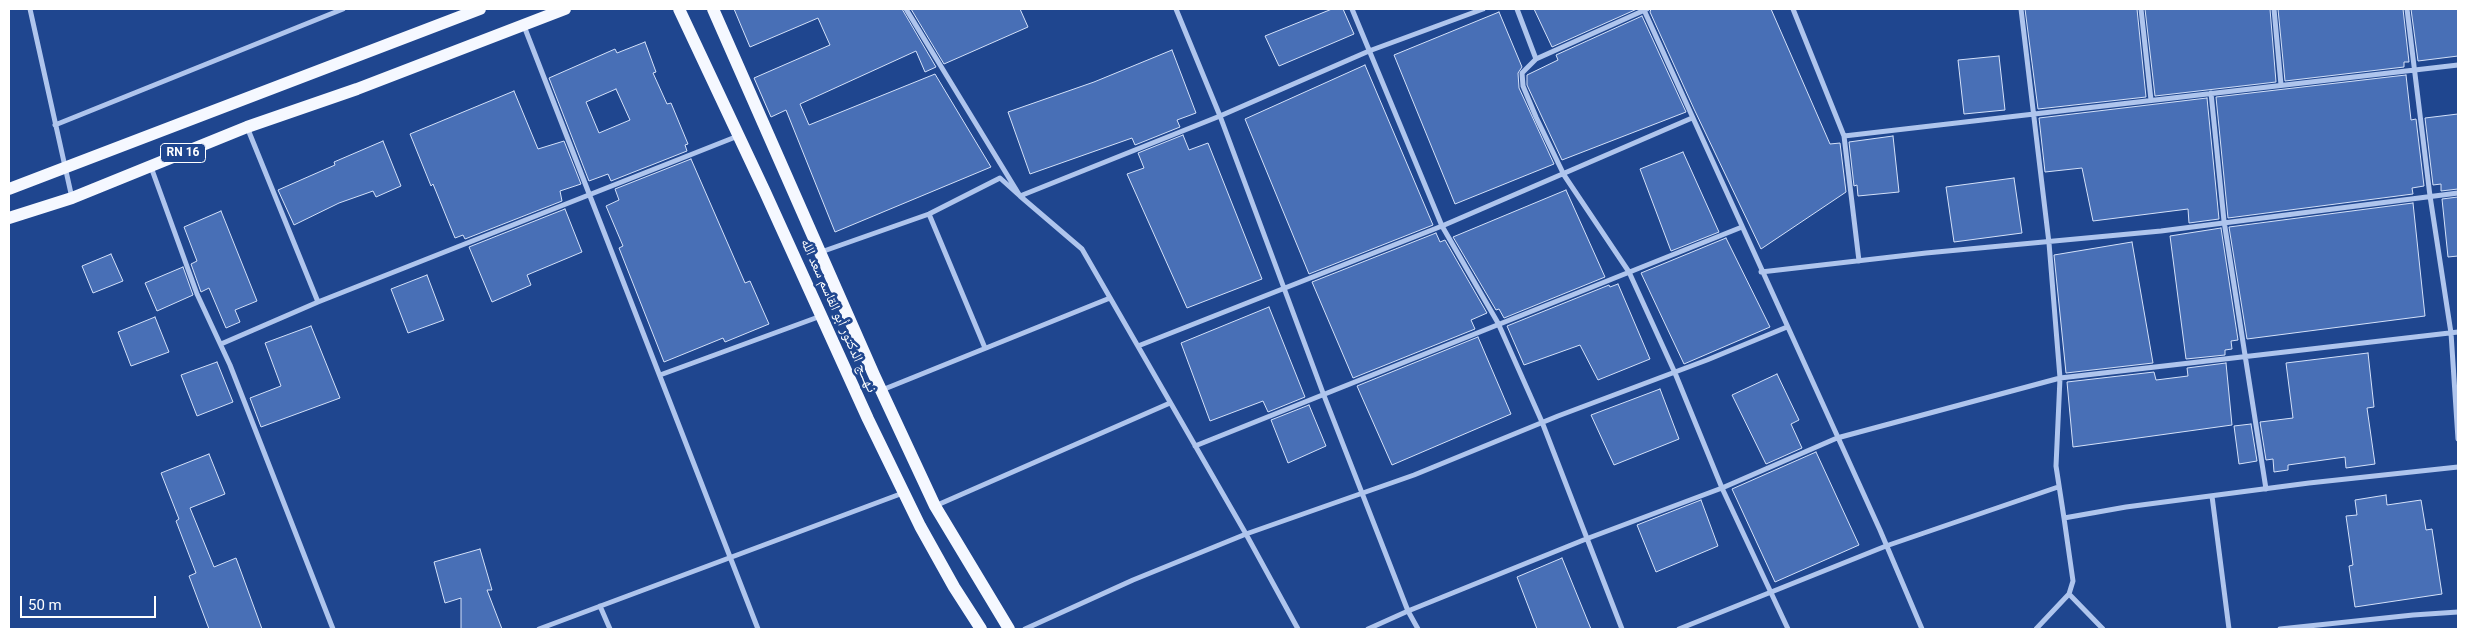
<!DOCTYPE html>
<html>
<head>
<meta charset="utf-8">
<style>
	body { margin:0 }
	#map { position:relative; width:2467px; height:638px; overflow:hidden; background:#1f468f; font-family:Roboto,sans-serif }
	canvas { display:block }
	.frame { position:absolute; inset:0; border:10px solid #fff; pointer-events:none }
	.scale { position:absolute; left:20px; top:596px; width:136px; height:22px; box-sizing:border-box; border:2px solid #fff; border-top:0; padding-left:6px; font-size:15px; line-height:18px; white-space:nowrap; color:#fff; -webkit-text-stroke:4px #1f468f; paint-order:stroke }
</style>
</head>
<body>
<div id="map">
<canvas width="2467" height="638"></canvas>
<div class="frame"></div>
<div class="scale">50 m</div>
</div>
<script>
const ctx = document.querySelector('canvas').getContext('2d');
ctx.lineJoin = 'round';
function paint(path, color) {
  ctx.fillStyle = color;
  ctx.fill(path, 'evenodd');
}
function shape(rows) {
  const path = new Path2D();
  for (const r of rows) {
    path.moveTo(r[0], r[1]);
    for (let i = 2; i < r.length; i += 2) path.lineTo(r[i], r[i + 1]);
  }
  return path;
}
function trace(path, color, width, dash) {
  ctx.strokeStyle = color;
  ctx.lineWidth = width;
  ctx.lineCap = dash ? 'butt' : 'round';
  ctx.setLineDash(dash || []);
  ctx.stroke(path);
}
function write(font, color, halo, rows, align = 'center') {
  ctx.font = font + ' Roboto,"Noto Naskh Arabic",sans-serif';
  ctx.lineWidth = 5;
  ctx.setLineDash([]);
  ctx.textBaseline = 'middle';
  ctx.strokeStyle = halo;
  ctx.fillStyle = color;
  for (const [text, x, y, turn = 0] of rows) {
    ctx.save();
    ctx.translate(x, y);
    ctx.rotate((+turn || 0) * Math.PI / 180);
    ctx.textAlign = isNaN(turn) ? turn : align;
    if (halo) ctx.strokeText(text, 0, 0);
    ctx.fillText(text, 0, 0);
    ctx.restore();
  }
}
const building = shape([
	[734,9,902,9,936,67,925,72,916,51,800,104,809,125,935,74,991,167,835,232,786,110,771,117,754,78,830,45,818,18,750,47,734,9],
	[911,9,1020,9,1028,27,944,64,911,9],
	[1332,9,1343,9,1354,34,1279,66,1265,36,1332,9],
	[1534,9,1637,9,1552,47,1534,9],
	[1651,9,1771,9,1830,144,1840,143,1846,192,1761,249,1694,109,1650,12,1651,9],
	[2025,9,2137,9,2146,97,2038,109,2025,9],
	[2145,9,2270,9,2276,82,2155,96,2145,9],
	[2278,9,2403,9,2409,62,2404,62,2404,67,2285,81,2278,9],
	[2411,9,2458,9,2458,56,2418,61,2411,9],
	[1499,12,1522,67,1518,73,1519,88,1554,164,1455,204,1394,55,1499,12],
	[1642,16,1686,112,1562,160,1527,85,1527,75,1558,60,1556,55,1642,16],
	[645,42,656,72,653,73,667,104,671,103,688,144,685,145,687,151,611,181,608,174,589,181,549,78,615,49,617,53,645,42],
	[616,89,630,120,599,133,586,102,616,89],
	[1172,50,1196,113,1177,120,1180,127,1135,145,1132,138,1030,174,1008,112,1094,82,1172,50],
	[1999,56,2005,110,1964,114,1958,60,1999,56],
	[1365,65,1433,225,1309,274,1245,119,1365,65],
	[2406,75,2411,120,2416,119,2424,186,2412,188,2413,194,2228,218,2216,97,2406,75],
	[514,91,538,149,564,141,581,184,560,191,562,201,465,239,463,235,455,238,433,184,431,186,410,134,514,91],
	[2207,98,2219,219,2189,223,2188,209,2093,221,2082,168,2045,172,2039,118,2207,98],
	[2458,114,2458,189,2441,191,2441,184,2433,185,2425,118,2458,114],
	[1183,135,1189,150,1208,143,1262,279,1187,308,1127,174,1144,168,1138,153,1183,135],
	[1893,136,1899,192,1858,196,1857,185,1854,186,1849,142,1893,136],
	[383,141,401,186,376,197,373,191,339,203,294,225,278,190,335,165,334,162,383,141],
	[1683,152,1719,232,1671,251,1640,169,1683,152],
	[691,159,745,283,750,281,769,324,725,342,723,338,664,362,619,248,623,246,606,206,619,200,615,189,691,159],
	[2014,178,2022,233,1954,242,1946,187,2014,178],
	[1566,190,1605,277,1504,318,1499,309,1496,310,1453,237,1566,190],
	[2458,197,2458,256,2448,257,2442,199,2458,197],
	[2413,203,2425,316,2247,339,2229,227,2413,203],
	[565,209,582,252,527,275,531,285,492,302,469,247,565,209],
	[221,211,257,301,235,310,240,322,226,328,209,288,201,292,191,264,197,261,184,227,221,211],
	[2221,228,2238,340,2231,341,2232,349,2225,350,2225,355,2186,359,2170,236,2221,228],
	[1436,233,1440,242,1445,240,1487,313,1471,320,1475,329,1353,378,1312,282,1436,233],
	[1726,238,1770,327,1684,364,1641,273,1726,238],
	[2132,242,2153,363,2066,373,2054,255,2132,242],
	[111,254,123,281,93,293,82,266,111,254],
	[183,267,193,295,157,311,145,283,183,267],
	[427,275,444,320,408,333,391,289,427,275],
	[1618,284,1650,359,1598,380,1580,345,1524,365,1507,326,1609,285,1610,287,1618,284],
	[1269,307,1305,397,1268,412,1263,401,1210,421,1181,343,1269,307],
	[155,317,169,352,131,366,118,332,155,317],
	[311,326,340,398,261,427,250,398,281,386,265,343,311,326],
	[1478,337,1511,414,1392,465,1357,386,1478,337],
	[2368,353,2374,407,2367,408,2375,464,2346,468,2345,457,2288,465,2288,470,2274,472,2273,459,2266,460,2260,422,2293,418,2286,363,2368,353],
	[217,362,233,402,197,416,181,375,217,362],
	[2226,363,2232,425,2073,447,2067,382,2154,372,2156,380,2188,376,2187,368,2226,363],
	[1777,374,1799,420,1791,424,1802,448,1766,464,1732,395,1777,374],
	[1660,389,1679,439,1614,465,1591,415,1660,389],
	[1309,405,1326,446,1288,463,1271,420,1309,405],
	[2251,424,2257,461,2239,464,2234,426,2251,424],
	[1816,452,1859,545,1775,582,1732,489,1816,452],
	[209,454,225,494,190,508,214,567,236,558,262,629,209,629,189,576,196,573,176,521,179,519,161,473,209,454],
	[2386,495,2387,505,2421,500,2426,530,2432,529,2442,594,2355,607,2349,566,2353,565,2346,516,2357,515,2355,500,2386,495],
	[1701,500,1718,546,1656,572,1637,525,1701,500],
	[480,549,492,590,487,590,502,629,461,629,461,598,445,603,434,562,480,549],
	[1562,558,1591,629,1537,629,1517,577,1562,558]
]);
paint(building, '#486fb6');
trace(building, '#d4e1f9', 1);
trace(shape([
	[30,9,72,198],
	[906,9,1020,196,1082,249,1246,534,1298,629],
	[1176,9,1220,116,1323,393,1408,611,1368,629],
	[1352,9,1442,226,1498,323,1542,422,1622,629],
	[1517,9,1536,59,1647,9],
	[1793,9,1844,136,1859,261],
	[2021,9,2049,243,2060,378,2056,466,2064,518,2126,507,2309,483,2458,467],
	[2141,9,2151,100],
	[2274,9,2281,85],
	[2407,9,2430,196,2451,333,2458,439],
	[1644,10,1880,530,1922,629],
	[524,26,758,629],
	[1536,59,1522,73,1523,86,1536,117,1564,175,1629,272,1675,373,1722,488,1788,629],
	[2211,93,2224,221,2266,489],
	[55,125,343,9],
	[247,127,318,302],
	[1844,136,2458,65],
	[151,167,197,294,230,365,333,629],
	[929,214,985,348],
	[821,252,929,214,1000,178,1020,196,1220,116,1369,51,1483,9],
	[1761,272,1926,253,2161,231,2458,193],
	[221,344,318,302,738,136],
	[1138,346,1442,226,1692,118],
	[660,375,821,316],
	[882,390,1110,298],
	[1195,446,1742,227],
	[2212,496,2229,629],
	[935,506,1170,403],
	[2069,594,2103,629],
	[600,606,610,629],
	[539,629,903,493],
	[1025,629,1133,580,1246,534,1414,475,1558,416,1707,360,1787,327],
	[1418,629,1408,611,1586,539,1722,488,1837,438,2060,378,2458,332],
	[1679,629,1886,546,2058,487],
	[2036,629,2069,594,2073,581,2064,518],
	[2280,629,2413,615,2458,612]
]), '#afc5ed', 5);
trace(shape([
	[679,9,765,192,868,419,920,526,954,587,981,629],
	[713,9,874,375,935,506,1009,629],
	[9,189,480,9],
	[9,218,72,198,247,127,357,89,565,9]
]), '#f5f8ff', 12);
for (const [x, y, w] of [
	[183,153,45]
]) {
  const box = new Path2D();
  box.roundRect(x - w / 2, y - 9.5, w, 19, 4);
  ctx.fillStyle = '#1f468f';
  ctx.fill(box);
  trace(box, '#fff', 1);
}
write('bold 12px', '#fff', null, [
	["RN 16",183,153]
]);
write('14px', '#fff', '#1f468f', [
	["نـهـــج الدكتور أبو القاسم سعد الله",838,316,66]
]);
</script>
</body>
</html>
